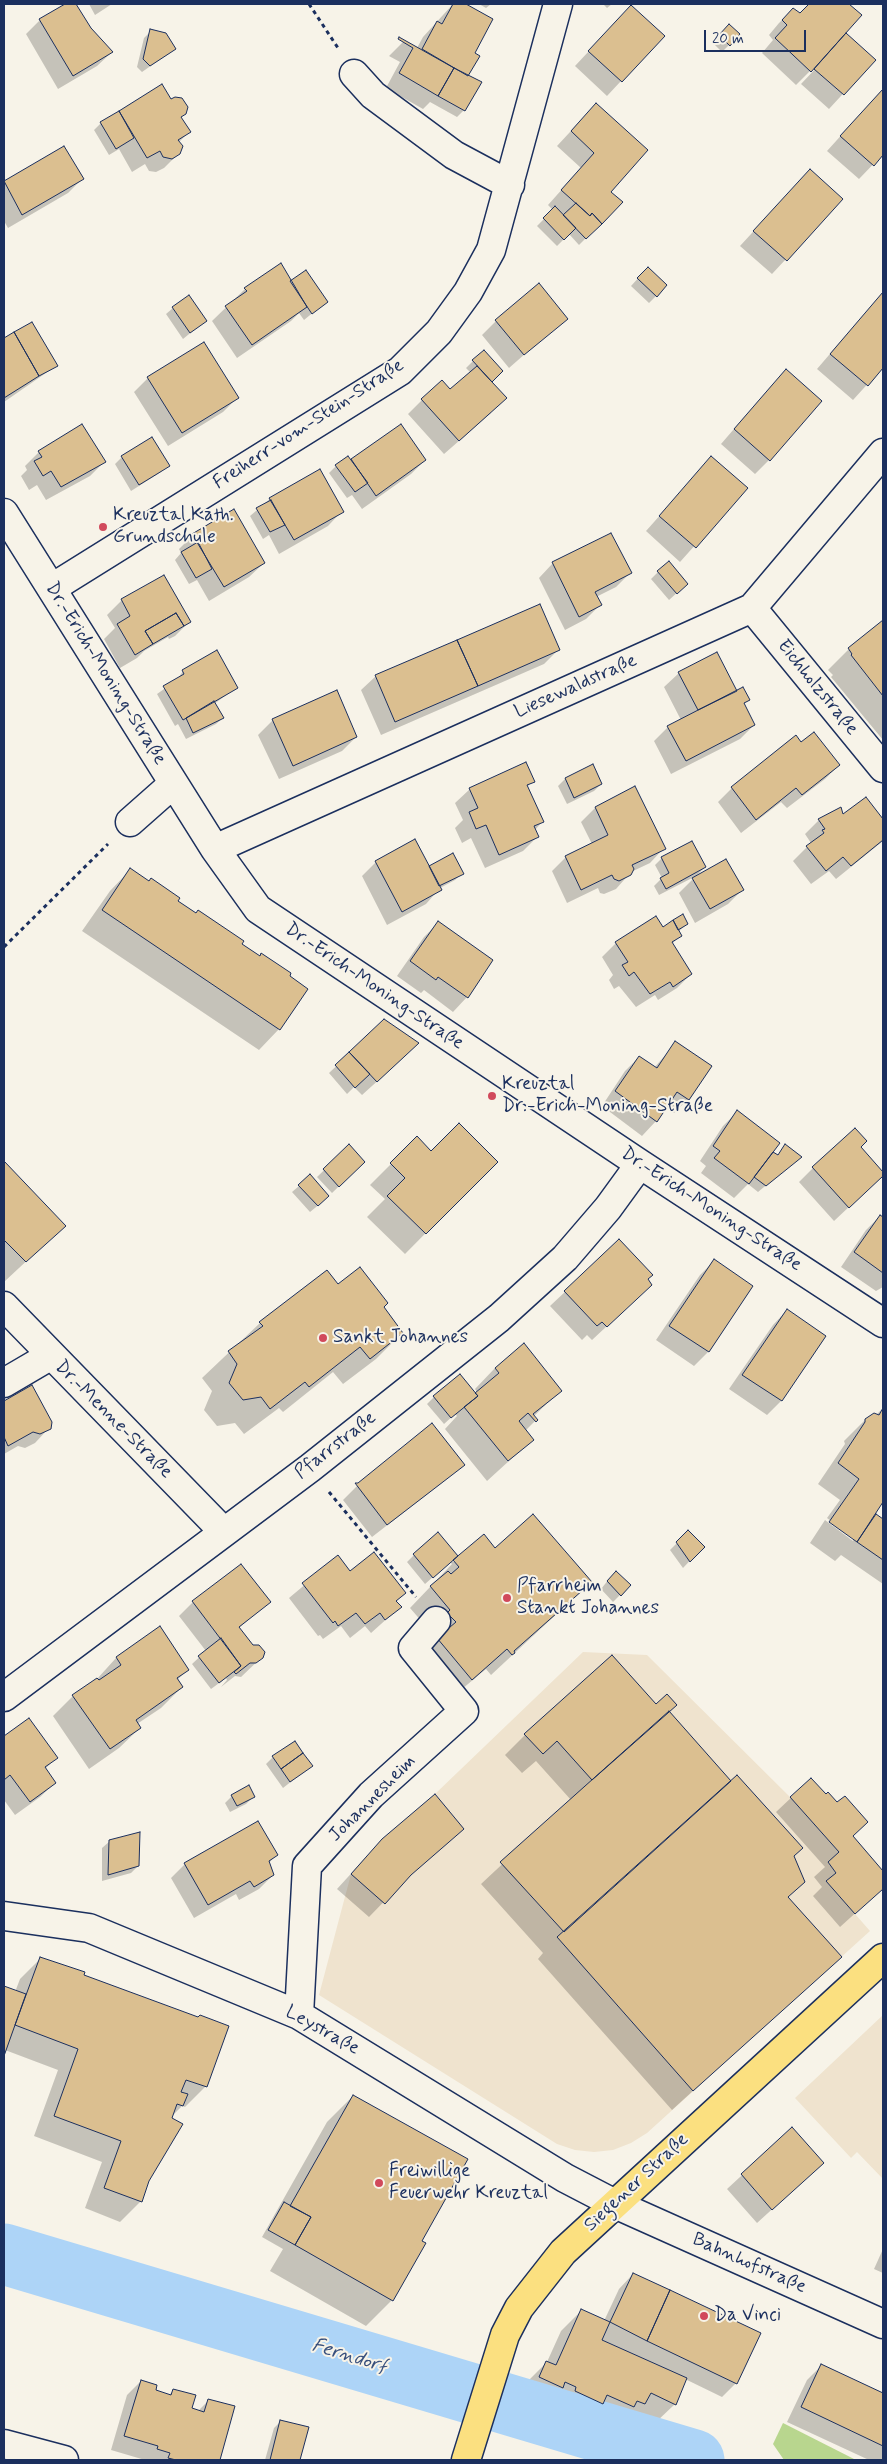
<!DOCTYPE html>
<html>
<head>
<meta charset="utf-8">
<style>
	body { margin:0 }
	#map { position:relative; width:887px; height:2464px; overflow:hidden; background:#f7f3e8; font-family:Mynerve,sans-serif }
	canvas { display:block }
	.frame { position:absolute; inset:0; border:5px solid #1b2f5e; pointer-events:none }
	.scale { position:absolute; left:704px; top:30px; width:102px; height:22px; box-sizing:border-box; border:2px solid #1b2f5e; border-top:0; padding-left:6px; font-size:15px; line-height:18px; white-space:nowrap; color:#1b2f5e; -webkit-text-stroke:4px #f7f3e8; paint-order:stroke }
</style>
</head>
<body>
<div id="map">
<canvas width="887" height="2464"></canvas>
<div class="frame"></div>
<div class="scale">20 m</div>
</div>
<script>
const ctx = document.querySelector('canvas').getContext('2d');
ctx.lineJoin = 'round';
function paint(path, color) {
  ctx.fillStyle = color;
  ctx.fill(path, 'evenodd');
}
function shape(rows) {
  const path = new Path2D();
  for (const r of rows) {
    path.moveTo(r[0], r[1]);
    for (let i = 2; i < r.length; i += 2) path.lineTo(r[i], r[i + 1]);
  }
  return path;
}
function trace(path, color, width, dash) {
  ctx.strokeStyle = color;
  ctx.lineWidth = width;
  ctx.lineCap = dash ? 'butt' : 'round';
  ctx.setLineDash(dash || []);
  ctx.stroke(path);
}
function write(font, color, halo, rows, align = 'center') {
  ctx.font = font + ' Mynerve,sans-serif';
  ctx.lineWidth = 4;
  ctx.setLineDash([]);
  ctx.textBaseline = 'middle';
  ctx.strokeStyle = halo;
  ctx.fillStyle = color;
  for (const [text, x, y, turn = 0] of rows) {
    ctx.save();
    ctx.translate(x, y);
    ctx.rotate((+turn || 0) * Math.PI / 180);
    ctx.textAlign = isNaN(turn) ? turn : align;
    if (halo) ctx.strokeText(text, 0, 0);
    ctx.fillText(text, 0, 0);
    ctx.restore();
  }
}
paint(shape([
	[583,1652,647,1655,790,1797,839,1852,828,1862,836,1873,827,1882,870,1931,647,2133,631,2143,613,2150,594,2152,575,2150,557,2144,319,1995,351,1874,382,1839,435,1794],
	[883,2015,883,2179,857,2152,851,2158,795,2098]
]), '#efe3ce');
paint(shape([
	[783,2423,856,2460,784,2460,773,2444]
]), '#b8d68e');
paint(shape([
	[67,4,75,4,90,29,112,52,97,66,58,89,26,34,40,20],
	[89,4,112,4,95,15],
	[453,4,464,4,492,20,473,53,467,75,480,82,464,110,457,117,430,102,423,109,386,88,400,62,389,56,404,41,417,48,423,37],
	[479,4,491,4,486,8],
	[603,4,612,4,607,8],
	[809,4,847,4,860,16,844,33,874,60,829,109,801,84,819,65,818,63,796,85,762,53,773,40,769,35,779,23,793,9,800,14],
	[617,21,663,36,607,96,575,66],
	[729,26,739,35,722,52,713,43],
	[151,31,175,49,142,72,137,67,144,38],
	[162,86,170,101,185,114,180,118,189,132,178,143,179,153,164,168,156,172,149,171,145,164,132,172,119,149,109,155,94,130,101,123],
	[883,89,883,154,859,179,827,151],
	[582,119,609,192,587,237,579,245,569,234,557,246,537,226,553,210,548,205,581,168,557,146],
	[64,148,82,179,68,193,8,228,4,221,4,182],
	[796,185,842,199,772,274,740,246],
	[641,275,656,296,649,303,631,286],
	[291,282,326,302,304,320,299,313,291,321,237,358,212,321,245,289],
	[883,292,883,367,853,400,817,369],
	[173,308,205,321,183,339,166,314],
	[566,318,509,368,482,335,496,321],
	[32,323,56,366,4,402,4,340],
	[473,361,502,371,490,382,491,413,444,454,408,414,422,400,450,391,471,373,466,368],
	[148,378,237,398,223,412,168,446,134,392],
	[772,385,769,460,755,474,721,444],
	[401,426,425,460,411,474,362,509,352,495,347,498,329,473,336,466,350,461],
	[39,452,104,462,90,476,46,500,37,485,29,490,21,476,27,470,25,466],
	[122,457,168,465,161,472,131,491,115,464],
	[711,458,746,488,680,562,646,531],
	[270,499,342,511,328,526,279,554,269,535,263,539,250,516],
	[193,535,264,563,249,577,209,601,197,580,189,584,175,560,181,553,179,549],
	[553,563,630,573,616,587,596,597,600,605,586,619,565,630,539,578],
	[658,572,679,591,669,600,651,579],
	[164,576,189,622,175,636,169,639,168,637,144,651,137,658,120,668,104,639,115,628,107,615,122,600],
	[883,622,883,740,831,677,833,675,828,670,849,649],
	[558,650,544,664,381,735,361,690,376,676],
	[183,671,236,688,214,704,223,718,216,724,186,739,178,724,175,726,157,694,177,680],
	[679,673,736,692,749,700,743,705,754,725,740,739,671,774,654,741,668,727,681,720,664,687],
	[273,720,356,737,342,751,279,779,258,735],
	[801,743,839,765,825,779,787,808,781,802,741,833,718,802,732,788],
	[592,766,601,784,594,791,567,804,558,786,565,779],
	[533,781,526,788,542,822,535,830,537,837,523,851,485,868,471,838,462,843,455,828,463,820,455,803,470,789],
	[866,798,883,821,883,841,836,879,829,871,811,884,793,861,811,843,805,834,819,820,843,816],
	[595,808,664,848,650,863,631,872,616,889,604,894,600,893,598,888,567,903,552,871,566,857,592,844,581,822],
	[662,858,705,867,695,877,742,890,728,904,695,923,679,893,696,876,659,895,654,886,662,878,655,865],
	[376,862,429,868,462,873,455,880,440,888,426,904,387,925,362,876],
	[130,870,240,944,279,1029,259,1050,82,931,110,891],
	[438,923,467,997,453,1012,424,990,421,993,397,976,424,937],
	[687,924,678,932,680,936,672,944,691,974,677,988,658,1000,655,995,636,1007,619,986,614,989,609,980,613,975,602,957,616,943,662,928],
	[384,1021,403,1058,362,1095,354,1087,347,1094,329,1073],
	[676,1043,688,1099,674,1113,665,1107,656,1121,642,1136,602,1106,625,1071,639,1057,654,1068],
	[737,1112,772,1152,777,1156,786,1146,800,1157,758,1192,748,1184,734,1198,701,1173,706,1166,700,1161,723,1126],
	[417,1138,431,1153,496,1162,405,1254,367,1217,385,1199,370,1185],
	[349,1146,364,1162,332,1193,317,1177],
	[859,1148,883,1175,834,1221,799,1182,813,1168],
	[4,1163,64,1226,4,1282],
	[299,1186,321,1203,310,1212,292,1192],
	[880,1216,883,1219,883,1287,876,1291,841,1267,866,1230],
	[619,1241,636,1299,592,1340,587,1335,582,1340,550,1306],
	[714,1261,751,1286,708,1352,694,1366,656,1340,700,1275],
	[327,1272,338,1286,382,1307,402,1333,376,1359,343,1384,333,1372,283,1412,279,1408,244,1434,235,1423,217,1426,204,1410,212,1391,202,1378,260,1323],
	[787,1310,825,1336,781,1401,767,1415,729,1389,773,1325],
	[495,1368,561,1390,534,1416,536,1420,525,1431,532,1440,487,1481,445,1429,457,1416,455,1414,444,1424,427,1404,434,1397,475,1394,477,1392,475,1389],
	[31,1387,49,1428,35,1443,25,1448,18,1446,4,1454,4,1402],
	[883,1408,883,1500,874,1514,883,1520,883,1584,841,1555,835,1561,810,1543,825,1520,853,1541,853,1538,827,1518,840,1500,818,1484,845,1444,844,1441,865,1420,876,1415],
	[448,1478,372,1537,343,1500,357,1486],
	[688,1532,703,1547,683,1568,670,1550],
	[484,1536,495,1550,591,1582,491,1675,486,1669,450,1699,417,1660,430,1631,410,1608,452,1564,450,1562,425,1584,407,1562,414,1555,454,1562],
	[338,1557,349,1573,404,1593,396,1602,400,1607,371,1633,365,1626,350,1638,341,1626,323,1639,320,1635,318,1636,289,1598],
	[609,1579,630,1585,613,1602,601,1589],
	[193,1602,269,1602,239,1628,262,1657,241,1677,235,1676,221,1687,227,1680,226,1678,211,1689,192,1664,206,1651,179,1616],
	[160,1628,188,1670,177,1680,182,1687,161,1708,137,1724,140,1728,119,1748,89,1769,53,1716,73,1696,97,1679,116,1658],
	[656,1706,668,1712,793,1857,787,1898,840,1957,672,2110,538,1959,543,1953,481,1884,571,1800,536,1761,522,1773,505,1755,525,1735],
	[28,1720,56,1758,45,1769,55,1783,40,1797,15,1815,4,1800,4,1737],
	[273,1757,311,1766,283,1788,266,1764],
	[811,1779,852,1837,883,1873,883,1888,840,1927,813,1896,822,1887,814,1877,825,1867,776,1812],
	[232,1796,253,1797,246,1804,230,1812,225,1803],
	[462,1829,402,1883,369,1917,337,1889,368,1855],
	[110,1841,138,1866,131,1873,102,1881,102,1848],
	[276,1855,269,1863,273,1875,259,1889,239,1900,236,1894,194,1918,171,1878,185,1864],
	[41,1958,83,1976,206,2086,185,2107,182,2106,171,2117,141,2201,120,2222,85,2208,102,2162,34,2136,58,2070,5,2050,4,2053,4,1988,15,1992,20,1979],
	[353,2096,420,2242,392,2300,366,2326,270,2271,283,2249,262,2237,327,2122],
	[792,2129,823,2163,757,2223,727,2189],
	[883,2249,883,2273,874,2269],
	[633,2274,736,2383,722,2397,685,2379,675,2404,654,2424,633,2415,624,2424,618,2422,613,2427,589,2416,582,2424,555,2412,557,2408,546,2403,541,2408,519,2398,526,2383,547,2362,561,2331,581,2311,604,2321,619,2289],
	[822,2365,883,2395,883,2460,869,2460,787,2422,807,2380],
	[141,2381,155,2391,169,2395,174,2390,190,2409,198,2411,209,2400,234,2407,219,2460,145,2460,111,2450,127,2395],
	[281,2421,307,2428,299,2460,265,2460,274,2428]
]), '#0003');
trace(shape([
	[4,2254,694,2460]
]), '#add4f7', 61);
const building = shape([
	[65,4,76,4,91,28,113,52,73,76,39,19,65,4],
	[453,4,466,4,493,19,475,53,480,56,468,76,422,49,437,21,442,24,453,4],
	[809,4,849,4,862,15,811,72,775,38,787,25,782,20,793,8,800,13,809,4],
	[631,5,665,36,622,82,588,51,631,5],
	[729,24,740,34,730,46,719,35,729,24],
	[150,29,166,33,176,49,150,66,143,59,150,29],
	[846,33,876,60,844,95,814,69,846,33],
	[399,37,454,68,438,96,399,73,413,48,398,39,399,37],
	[454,68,482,82,465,111,438,96,454,68],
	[162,84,171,99,175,97,182,98,188,107,186,114,181,117,191,132,178,140,183,146,180,154,172,159,163,157,160,151,147,158,119,111,162,84],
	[883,89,883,155,874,166,840,136,883,89],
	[596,103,648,150,611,192,623,202,602,224,592,213,590,216,561,190,594,153,571,131,596,103],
	[119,111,134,138,116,149,100,122,119,111],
	[64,146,84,179,22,215,4,181,64,146],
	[810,169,843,199,787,261,753,231,810,169],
	[576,203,590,216,592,213,602,224,586,239,563,215,576,203],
	[555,206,576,228,564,240,543,218,555,206],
	[281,263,307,307,252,345,225,306,247,291,244,288,281,263],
	[648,267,667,285,657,297,637,278,648,267],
	[306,270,328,302,312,314,290,281,306,270],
	[539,283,568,319,524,355,495,320,539,283],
	[883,292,883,368,868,386,830,354,883,292],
	[189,295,207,321,190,333,172,307,189,295],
	[32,322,58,366,39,376,14,332,32,322],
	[14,332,39,376,4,398,4,338,14,332],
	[204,342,239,398,182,433,147,377,204,342],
	[484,350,503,371,492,382,472,360,484,350],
	[477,366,507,398,459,441,421,399,442,380,450,389,477,366],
	[786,369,822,401,770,461,734,429,786,369],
	[82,424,106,462,61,487,51,471,43,476,34,461,42,457,38,451,82,424],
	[401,424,426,460,376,496,351,459,401,424],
	[152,437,170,466,139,485,121,456,152,437],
	[348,456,368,483,355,492,335,465,348,456],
	[711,456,748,488,696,548,659,516,711,456],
	[320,469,344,512,294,540,269,498,320,469],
	[271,500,285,525,270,532,256,508,271,500],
	[234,509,265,563,224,587,192,534,234,509],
	[611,533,632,573,595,592,602,605,579,617,552,562,611,533],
	[198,542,212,569,196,578,181,552,198,542],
	[669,561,688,584,677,594,657,571,669,561],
	[164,575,191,622,184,626,176,613,145,631,153,644,135,655,117,624,130,616,121,599,164,575],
	[540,604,560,650,478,686,457,640,540,604],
	[176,613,184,626,153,644,145,631,176,613],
	[883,620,883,696,851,655,852,654,848,648,883,620],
	[457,640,478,686,395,722,375,675,457,640],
	[217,650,238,688,183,720,163,686,184,674,182,670,217,650],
	[717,652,737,691,698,710,678,672,717,652],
	[743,687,750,700,744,703,755,725,686,761,667,726,743,687],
	[337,690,357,737,293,766,272,719,337,690],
	[214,701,224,718,193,733,186,718,214,701],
	[814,732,840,765,802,795,796,788,756,820,731,787,796,735,801,742,814,732],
	[526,762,535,782,527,785,544,822,534,826,539,837,499,855,486,825,476,829,469,812,478,808,469,788,526,762],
	[593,764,602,784,574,798,565,778,593,764],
	[635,786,666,849,632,865,634,869,631,875,619,881,614,879,612,875,581,890,565,856,608,835,595,807,635,786],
	[866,797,883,819,883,840,851,866,843,857,826,871,806,846,824,833,822,830,825,829,818,819,841,807,843,814,866,797],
	[415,839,442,890,402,912,375,861,415,839],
	[692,841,706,867,666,889,660,878,669,873,661,857,692,841],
	[453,853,464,874,439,886,429,866,453,853],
	[726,859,744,890,710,909,692,878,726,859],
	[130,868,149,881,151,878,180,898,178,901,196,913,198,910,244,941,242,944,260,956,261,953,291,973,290,976,308,989,280,1030,102,910,130,868],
	[683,914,688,924,678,930,673,920,683,914],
	[656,916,663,927,673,920,682,936,672,942,692,974,673,987,670,982,650,994,634,972,629,976,622,965,628,962,615,942,656,916],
	[438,921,493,960,468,998,438,977,436,980,410,961,438,921],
	[384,1019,419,1043,377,1082,349,1052,384,1019],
	[675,1041,712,1066,689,1100,677,1092,657,1122,615,1091,639,1056,657,1068,675,1041],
	[349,1052,370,1074,355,1088,335,1065,349,1052],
	[737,1110,780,1143,749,1184,714,1158,720,1151,713,1146,737,1110],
	[459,1123,498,1162,426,1234,387,1196,405,1178,390,1163,417,1136,431,1151,459,1123],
	[855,1128,867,1141,861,1147,883,1172,883,1176,849,1208,812,1167,855,1128],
	[349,1144,365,1162,339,1187,323,1169,349,1144],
	[785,1144,802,1157,766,1186,754,1177,773,1152,778,1155,785,1144],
	[4,1161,66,1226,26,1262,4,1240,4,1161],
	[310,1174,329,1196,318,1206,298,1185,310,1174],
	[880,1215,883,1217,883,1273,854,1252,880,1215],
	[619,1239,653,1275,648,1279,652,1285,607,1327,602,1322,597,1326,564,1291,619,1239],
	[714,1259,753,1286,709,1352,669,1326,714,1259],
	[360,1267,388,1303,384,1307,403,1333,370,1359,360,1347,309,1387,305,1382,270,1409,261,1397,243,1400,229,1383,237,1364,228,1351,263,1326,259,1322,327,1270,338,1284,360,1267],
	[787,1309,826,1336,782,1401,742,1375,787,1309],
	[524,1343,562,1391,533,1414,538,1420,536,1422,528,1413,519,1421,534,1440,508,1461,464,1407,478,1396,475,1393,499,1373,495,1368,524,1343],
	[460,1374,478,1396,451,1418,433,1396,460,1374],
	[32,1385,52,1422,51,1429,40,1434,33,1432,8,1446,4,1437,4,1401,32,1385],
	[883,1408,883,1502,857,1542,829,1522,859,1479,838,1463,865,1422,865,1419,874,1413,879,1415,883,1408],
	[432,1423,465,1465,387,1525,355,1483,358,1483,432,1423],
	[533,1514,592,1582,514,1651,515,1653,512,1655,507,1649,472,1680,437,1638,456,1622,449,1615,448,1616,446,1614,450,1610,430,1586,448,1571,451,1574,459,1567,453,1560,484,1534,495,1548,533,1514],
	[876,1514,883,1519,883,1560,857,1542,876,1514],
	[688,1530,705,1547,690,1562,676,1542,688,1530],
	[438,1532,458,1556,433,1578,413,1554,438,1532],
	[374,1552,406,1593,396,1601,402,1607,385,1620,380,1613,365,1624,356,1613,338,1626,335,1621,333,1623,302,1583,338,1555,350,1571,374,1552],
	[241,1564,271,1602,239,1627,253,1645,259,1645,265,1652,263,1658,256,1663,250,1663,236,1674,234,1672,241,1666,192,1601,241,1564],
	[616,1571,631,1585,621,1596,607,1581,616,1571],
	[160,1626,189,1670,177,1678,183,1687,136,1720,141,1728,110,1749,72,1695,97,1678,99,1680,121,1665,116,1657,160,1626],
	[221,1638,241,1666,219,1683,198,1656,221,1638],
	[612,1655,656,1704,667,1694,677,1705,592,1780,557,1741,543,1754,524,1734,612,1655],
	[669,1711,731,1781,564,1932,500,1862,669,1711],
	[29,1718,58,1758,45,1767,56,1783,30,1802,10,1775,4,1780,4,1736,29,1718],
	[295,1741,303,1753,281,1769,272,1756,295,1741],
	[303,1753,313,1766,290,1782,281,1769,303,1753],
	[737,1775,803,1848,794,1856,805,1882,788,1897,842,1957,693,2091,557,1937,737,1775],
	[811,1778,826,1794,828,1792,837,1802,845,1796,868,1822,853,1836,883,1871,883,1889,855,1914,826,1881,836,1873,828,1862,839,1852,790,1797,811,1778],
	[249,1785,255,1797,237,1806,231,1795,249,1785],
	[435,1794,464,1829,411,1875,385,1904,351,1874,382,1839,435,1794],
	[258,1821,278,1855,269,1861,274,1875,254,1887,250,1881,208,1905,184,1863,258,1821],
	[140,1832,139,1866,108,1875,109,1840,140,1832],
	[40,1957,85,1972,84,1975,198,2017,200,2015,229,2026,207,2087,186,2080,181,2092,188,2094,183,2106,177,2104,172,2118,183,2124,149,2181,142,2202,104,2188,121,2141,54,2116,78,2049,15,2025,40,1957],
	[4,1986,26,1994,4,2056,4,1986],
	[353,2095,468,2159,422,2241,426,2243,393,2301,295,2245,311,2217,290,2206,353,2095],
	[792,2127,824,2163,772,2210,741,2174,792,2127],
	[284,2202,311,2217,295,2245,268,2230,284,2202],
	[633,2273,670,2290,647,2341,610,2322,633,2273],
	[670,2290,761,2333,737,2384,647,2341,670,2290],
	[581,2309,610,2322,602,2340,687,2378,676,2405,651,2393,645,2404,637,2401,634,2407,607,2395,603,2404,575,2391,576,2387,565,2382,563,2388,539,2377,546,2361,556,2365,581,2309],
	[821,2364,883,2393,883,2446,801,2407,821,2364],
	[141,2380,157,2385,156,2390,171,2395,173,2389,196,2395,192,2408,204,2412,208,2399,235,2406,220,2460,176,2460,168,2458,170,2453,157,2449,158,2446,124,2436,141,2380],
	[280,2420,309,2427,300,2460,270,2460,280,2420]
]);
paint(building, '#dbbf90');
trace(building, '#1b2f5e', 1);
const minor = shape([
	[354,74,373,95,454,155,510,185],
	[4,513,215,849,258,909,640,1164,883,1323],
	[52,588,400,371,439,332,468,292,491,250,558,4],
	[752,608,883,768],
	[130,822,173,784],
	[215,849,752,608,883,453],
	[4,1306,224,1532],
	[4,1383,50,1356],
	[4,1697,310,1468,499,1318,565,1258,608,1208,640,1164],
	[4,1916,89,1928,299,2015,565,2178,615,2204,883,2324],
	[299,2015,307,1866,371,1795,464,1711,413,1648,436,1621],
	[4,2444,64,2460]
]);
const major = shape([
	[466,2460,505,2335,519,2308,563,2252,883,1958]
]);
trace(minor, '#1b2f5e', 31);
trace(major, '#1b2f5e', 31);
trace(shape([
	[309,4,338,48],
	[4,947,108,844],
	[329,1492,416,1597]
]), '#1b2f5e', 3, [4, 4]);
trace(minor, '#f7f3e8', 28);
trace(major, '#fbe080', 28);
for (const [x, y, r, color] of [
	[103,527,5,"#d1495b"],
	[492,1096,5,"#d1495b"],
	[323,1338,5,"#d1495b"],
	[507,1598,5,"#d1495b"],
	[379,2183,5,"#d1495b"],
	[704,2316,5,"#d1495b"]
]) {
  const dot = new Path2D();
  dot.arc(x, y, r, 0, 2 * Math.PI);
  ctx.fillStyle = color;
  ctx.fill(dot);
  trace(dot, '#f7f3e8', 2);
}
write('19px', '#1b2f5e', '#f7f3e8', [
	["Freiherr-vom-Stein-Straße",309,425,-33],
	["Dr.-Erich-Moning-Straße",105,674,58],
	["Liesewaldstraße",576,687,-24],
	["Eichholzstraße",817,688,51],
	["Dr.-Erich-Moning-Straße",374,987,34],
	["Dr.-Erich-Moning-Straße",711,1210,33],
	["Dr.-Menne-Straße",113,1420,45],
	["Pfarrstraße",336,1446,-38],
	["Johannesheim",373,1799,-45],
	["Leystraße",322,2031,29],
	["Siegener Straße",637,2183,-43],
	["Bahnhofstraße",749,2264,24]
]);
write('19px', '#1b2f5e', '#f7f3e8', [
	["Kreuztal Kath.",113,516],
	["Grundschule",113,538],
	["Kreuztal",502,1085],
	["Dr.-Erich-Moning-Straße",502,1107],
	["Sankt Johannes",333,1338],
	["Pfarrheim",517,1587],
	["Stankt Johannes",517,1609],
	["Freiwillige",389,2172],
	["Feuerwehr Kreuztal",389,2194],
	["Da Vinci",714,2316]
], 'left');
write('italic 20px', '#38507d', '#f7f3e8', [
	["Ferndorf",349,2357,17]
]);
</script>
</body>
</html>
